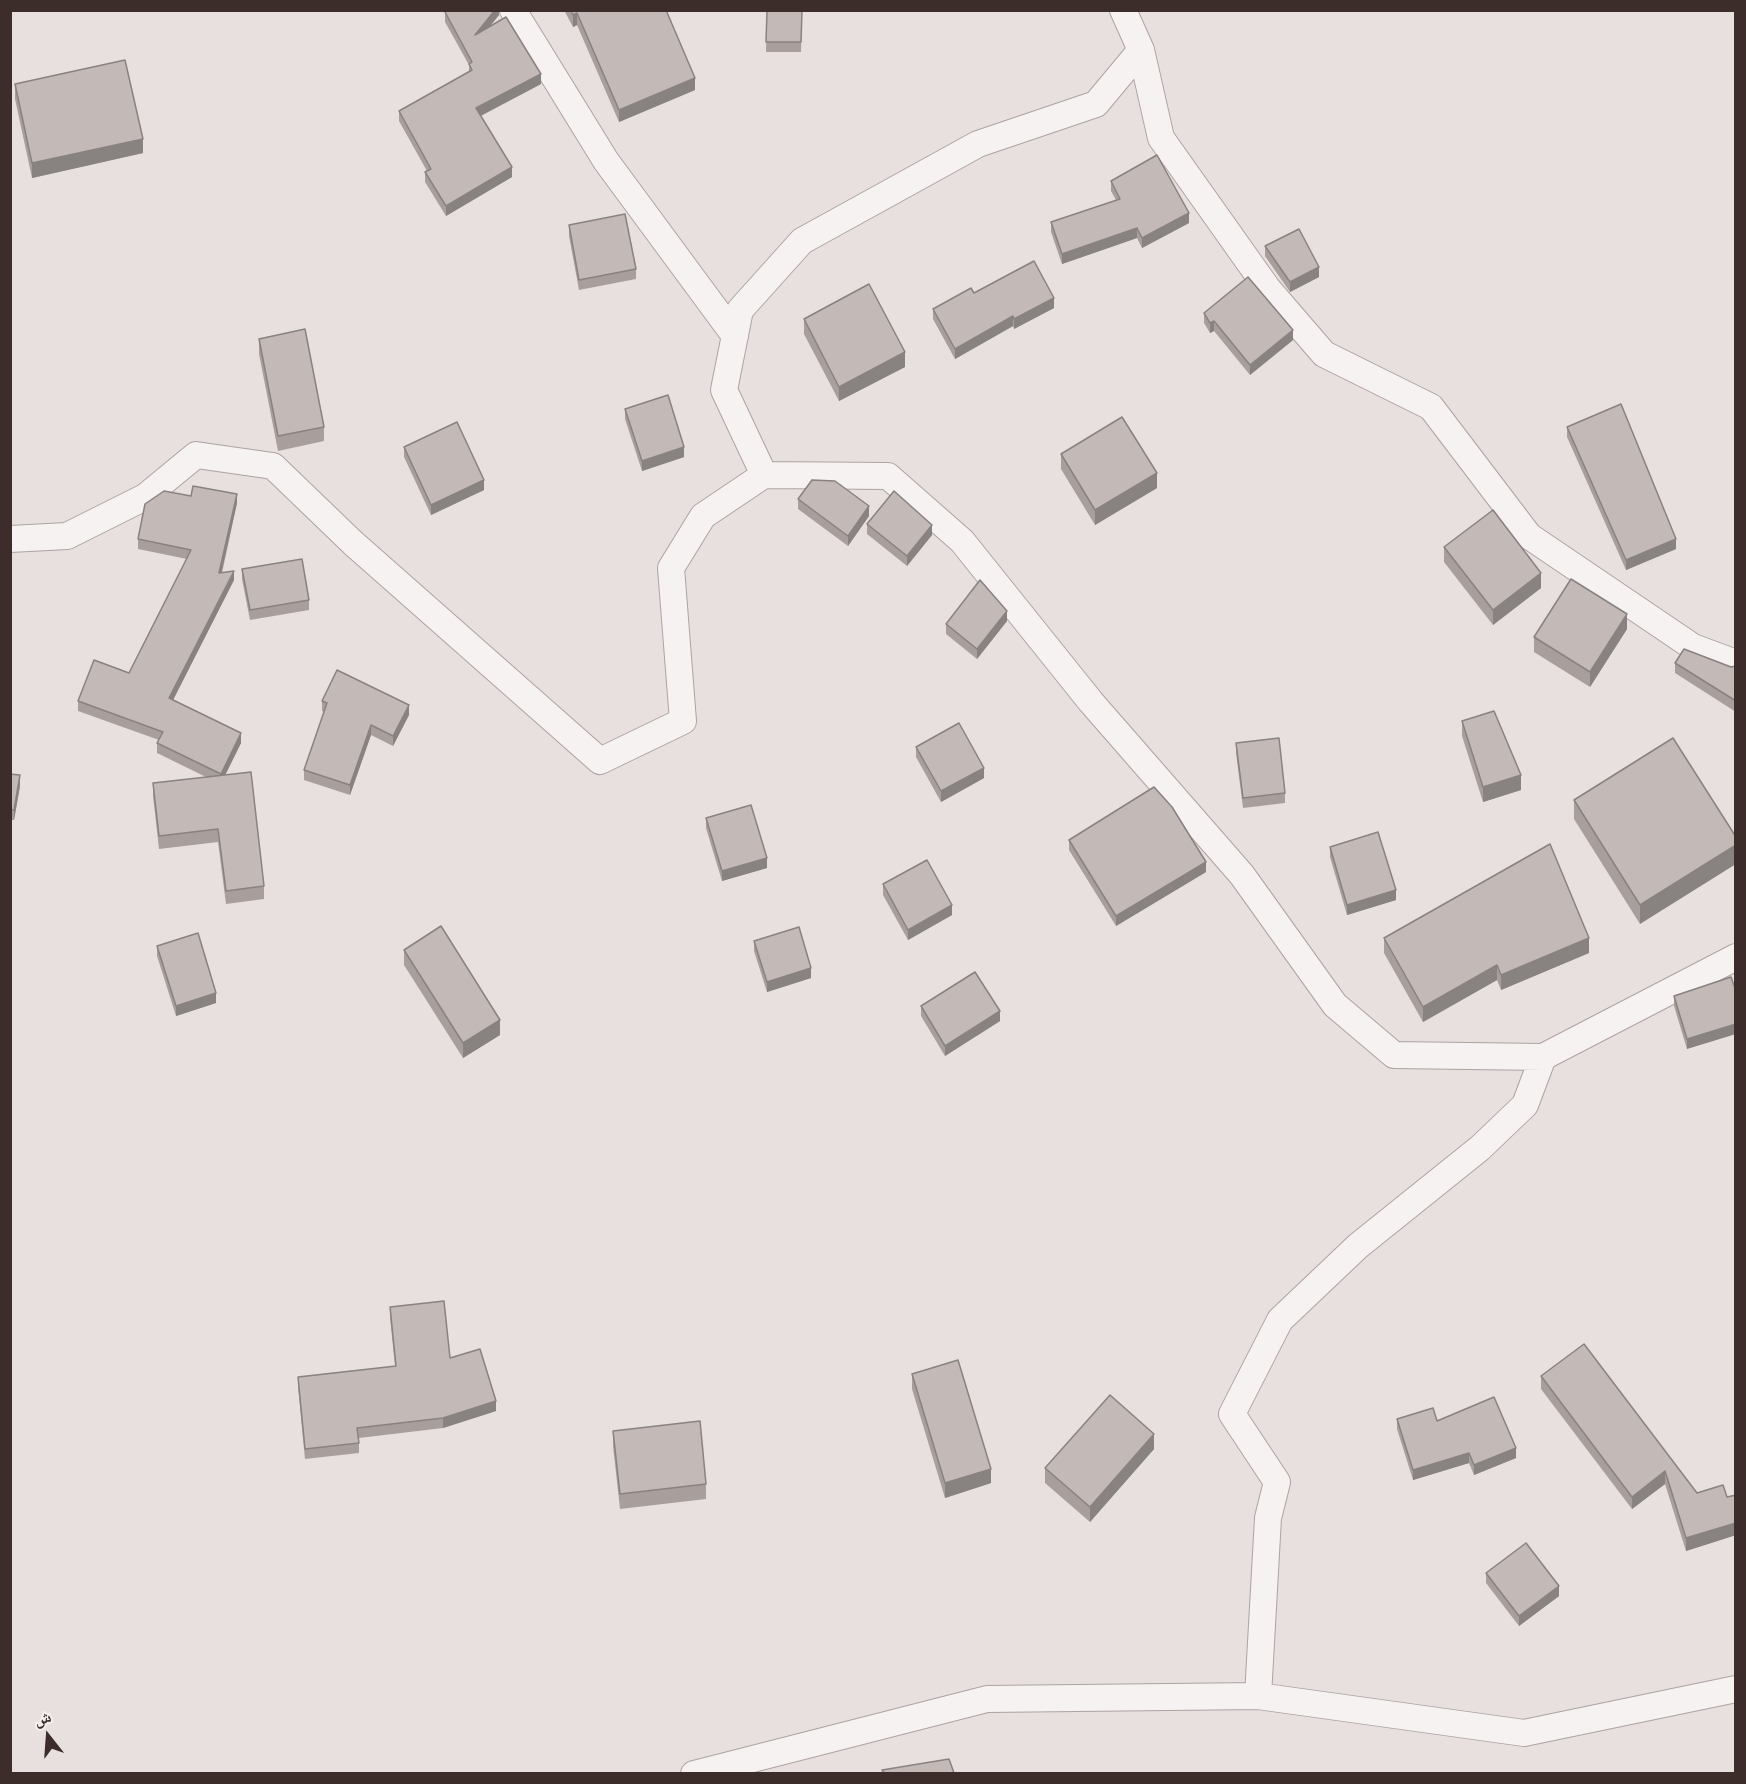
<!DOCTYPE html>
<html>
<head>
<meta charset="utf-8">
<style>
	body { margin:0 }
	#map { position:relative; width:1746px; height:1784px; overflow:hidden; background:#e7e0df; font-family:"Space Grotesk","Noto Naskh Arabic",sans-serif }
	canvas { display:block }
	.frame { position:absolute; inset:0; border:12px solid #3c2d2a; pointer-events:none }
	.north { position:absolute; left:18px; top:1706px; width:60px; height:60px; -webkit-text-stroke:4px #f4efee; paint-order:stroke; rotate:343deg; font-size:16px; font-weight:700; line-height:24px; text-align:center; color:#3c2d2a }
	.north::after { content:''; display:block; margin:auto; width:21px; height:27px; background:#3c2d2a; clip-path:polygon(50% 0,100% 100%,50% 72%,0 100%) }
</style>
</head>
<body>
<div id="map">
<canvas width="1746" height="1784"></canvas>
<div class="frame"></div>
<div class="north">ش</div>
</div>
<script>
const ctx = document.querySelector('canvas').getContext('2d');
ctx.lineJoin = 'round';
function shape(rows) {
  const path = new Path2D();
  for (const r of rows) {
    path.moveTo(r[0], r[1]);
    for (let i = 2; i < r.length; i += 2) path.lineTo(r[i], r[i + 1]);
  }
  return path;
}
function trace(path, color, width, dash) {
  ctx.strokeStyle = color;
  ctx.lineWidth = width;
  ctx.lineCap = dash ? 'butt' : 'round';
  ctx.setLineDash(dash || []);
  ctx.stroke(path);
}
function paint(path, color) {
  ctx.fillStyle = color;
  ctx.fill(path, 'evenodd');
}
const minor = shape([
	[513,10,606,161,735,336],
	[1123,10,1141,50,1096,104,978,144,802,241,740,310,724,390,764,475,888,476,962,541,1091,702,1242,875,1335,1005,1394,1055,1543,1057],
	[1141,50,1161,138,1268,289,1324,354,1431,407,1529,536,1693,647,1736,663],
	[10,539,67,536,145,497,196,455,273,466,353,543,600,761,683,721,671,568,703,516,764,475],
	[1258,1696,1268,1518,1277,1482,1232,1414,1280,1320,1358,1246,1480,1148,1525,1105,1543,1057,1736,957],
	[694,1774,987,1699,1258,1696,1524,1733,1736,1689]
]);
trace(minor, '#ada3a1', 28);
trace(minor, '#f5f2f1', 26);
paint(shape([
	[499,10,499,15,490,26,541,84,481,116,512,177,446,216,425,182,425,172,427,171,399,121,399,111,469,72,469,65,445,22,445,12],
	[564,10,667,10,666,11,695,90,619,122,577,25,573,27],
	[767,10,802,10,801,52,766,52],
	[15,84,143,153,32,178,15,99],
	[1111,181,1189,223,1142,248,1137,238,1062,264,1051,232,1051,222,1116,200,1111,191],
	[569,225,636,269,636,279,579,290,569,236],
	[1265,246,1319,277,1290,292,1265,256],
	[974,293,1054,308,1014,329,1013,326,955,359,933,319,933,309],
	[1204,313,1293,340,1250,375,1214,331,1210,333,1204,323],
	[804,319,905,367,839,401,804,334],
	[259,339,324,427,324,441,278,451,259,354],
	[625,409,684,457,642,471,625,419],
	[1567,427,1676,549,1626,570,1567,437],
	[404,447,484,490,431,515,404,457],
	[1061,454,1157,488,1095,525,1061,469],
	[191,496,237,503,222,573,234,580,173,700,241,743,225,774,264,886,264,899,226,904,218,842,159,849,153,796,153,783,206,777,157,753,157,743,159,740,78,711,78,701,129,673,187,559,138,549,138,539],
	[798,499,869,516,848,546,798,509],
	[867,524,932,535,907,566,867,534],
	[1444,547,1541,588,1493,625,1444,562],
	[242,569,309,600,309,610,250,620,242,579],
	[1007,621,977,659,946,634,946,624],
	[1627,629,1590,687,1534,652,1534,637],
	[1675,663,1731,667,1736,666,1736,712,1675,673],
	[322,701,409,715,393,746,371,735,350,795,304,780,304,770,324,712,322,711],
	[1462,721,1521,790,1483,802,1462,736],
	[1673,738,1640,924,1574,819,1574,800],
	[1236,743,1285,793,1285,803,1243,808,1236,753],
	[916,747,984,778,941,802,916,757],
	[10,774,20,786,14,820,10,820],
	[706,818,767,868,722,881,706,828],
	[1069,840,1206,872,1116,926,1069,850],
	[1330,847,1396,900,1347,915,1330,857],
	[883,884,952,915,908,940,883,895],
	[1384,938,1589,953,1501,990,1497,980,1423,1022,1384,953],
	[754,941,811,978,767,992,754,951],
	[157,946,216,1003,176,1016,157,956],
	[404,950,500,1035,463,1058,404,965],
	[1731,977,1687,1049,1674,1006,1674,996],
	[921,1006,1000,1021,945,1056,921,1016],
	[390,1307,450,1358,496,1411,443,1428,359,1438,359,1453,305,1459,298,1387,298,1377,395,1366,390,1317],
	[912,1374,991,1483,945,1498,912,1389],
	[1541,1376,1697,1493,1727,1497,1736,1495,1736,1535,1686,1551,1665,1484,1632,1509,1541,1389],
	[1397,1419,1437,1421,1516,1458,1474,1475,1469,1463,1413,1480,1397,1429],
	[613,1431,706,1484,706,1499,620,1509,613,1446],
	[1154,1449,1090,1522,1045,1483,1045,1468],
	[1486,1573,1559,1596,1519,1626,1486,1583]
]), '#a89f9d');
paint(shape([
	[495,10,499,10,499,15,475,45,475,35],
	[577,13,577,25,573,27,573,15],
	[541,74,541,84,476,118,476,108],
	[695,78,695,90,619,122,619,110],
	[143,139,143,153,32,178,32,163],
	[512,167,512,177,446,216,446,206],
	[1189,213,1189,223,1142,248,1142,238],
	[1137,228,1137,238,1062,264,1062,254],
	[1319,267,1319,277,1290,292,1290,282],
	[1054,298,1054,308,1014,329,1014,319],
	[1013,316,1013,326,955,359,955,349],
	[1214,321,1214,331,1210,333,1210,323],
	[1293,330,1293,340,1250,375,1250,365],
	[905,352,905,367,839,401,839,387],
	[684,447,684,457,642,471,642,461],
	[1157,473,1157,488,1095,525,1095,510],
	[484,480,484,490,431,515,431,505],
	[237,494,237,503,219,583,219,573],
	[869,506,869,516,848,546,848,536],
	[932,525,932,535,907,566,907,556],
	[1676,539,1676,549,1626,570,1626,560],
	[234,571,234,580,169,708,169,698],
	[1541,573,1541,588,1493,625,1493,610],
	[1007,611,1007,621,977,659,977,649],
	[1627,614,1627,629,1590,687,1590,672],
	[409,705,409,715,393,746,393,736],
	[371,725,371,735,350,795,350,785],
	[241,733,241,743,221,784,221,774],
	[984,768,984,778,941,802,941,791],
	[20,775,20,786,14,820,14,810],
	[1521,775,1521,790,1483,802,1483,787],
	[1736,845,1736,864,1640,924,1640,905],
	[767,858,767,868,722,881,722,871],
	[1206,862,1206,872,1116,926,1116,916],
	[1396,890,1396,900,1347,915,1347,905],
	[952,905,952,915,908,940,908,930],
	[1589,938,1589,953,1501,990,1501,975],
	[1497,965,1497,980,1423,1022,1423,1007],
	[811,968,811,978,767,992,767,982],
	[216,993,216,1003,176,1016,176,1006],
	[1000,1011,1000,1021,945,1056,945,1046],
	[500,1020,500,1035,463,1058,463,1043],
	[1736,1024,1736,1034,1687,1049,1687,1039],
	[496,1401,496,1411,443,1428,443,1418],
	[1154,1434,1154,1449,1090,1522,1090,1507],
	[1516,1448,1516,1458,1474,1475,1474,1465],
	[1469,1453,1469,1463,1413,1480,1413,1470],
	[991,1469,991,1483,945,1498,945,1483],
	[1665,1471,1665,1484,1632,1509,1632,1497],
	[1736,1523,1736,1535,1686,1551,1686,1538],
	[1559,1586,1559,1596,1519,1626,1519,1616]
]), '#888280');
const building = shape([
	[448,10,495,10,475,35,506,17,541,74,476,108,512,167,446,206,425,172,431,169,399,111,472,70,469,64,472,62,445,12,448,10],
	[571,10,666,10,695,78,619,110,577,13,573,15,571,10],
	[767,10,802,10,801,42,766,42,767,10],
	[125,60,143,139,32,163,15,84,125,60],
	[1157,155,1189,213,1142,238,1137,228,1062,254,1051,222,1120,199,1111,181,1157,155],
	[625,214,636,269,579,280,569,225,625,214],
	[1299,229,1319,267,1290,282,1265,246,1299,229],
	[1034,261,1054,298,1014,319,1013,316,955,349,933,309,971,288,974,293,1034,261],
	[1248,277,1293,330,1250,365,1214,321,1210,323,1204,313,1248,277],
	[869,284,905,352,839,387,804,319,869,284],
	[305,329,324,427,278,436,259,339,305,329],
	[668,395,684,447,642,461,625,409,668,395],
	[1621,404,1676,539,1626,560,1567,427,1621,404],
	[1122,417,1157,473,1095,510,1061,454,1122,417],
	[457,422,484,480,431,505,404,447,457,422],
	[812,480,835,481,869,506,848,536,798,499,812,480],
	[193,486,237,494,219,573,234,571,169,698,241,733,221,774,157,743,163,732,78,701,94,660,129,673,191,550,138,539,145,504,164,491,191,496,193,486],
	[894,491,932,525,907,556,867,524,894,491],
	[1493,510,1541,573,1493,610,1444,547,1493,510],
	[302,559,309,600,250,610,242,569,302,559],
	[1571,579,1627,614,1590,672,1534,637,1571,579],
	[980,580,1007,611,977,649,946,624,980,580],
	[1684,649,1731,667,1736,666,1736,701,1675,663,1684,649],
	[337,670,409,705,393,736,371,725,350,785,304,770,327,703,322,701,337,670],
	[1494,711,1521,775,1483,787,1462,721,1494,711],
	[959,723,984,768,941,791,916,747,959,723],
	[1279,738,1285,793,1243,798,1236,743,1279,738],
	[1673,738,1736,837,1736,845,1640,905,1574,800,1673,738],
	[251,772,264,886,226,891,218,829,159,836,153,783,251,772],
	[10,774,20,775,14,810,10,810,10,774],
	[1154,787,1172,807,1206,862,1116,916,1069,840,1154,787],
	[751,805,767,858,722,871,706,818,751,805],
	[1378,832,1396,890,1347,905,1330,847,1378,832],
	[1550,844,1589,938,1501,975,1497,965,1423,1007,1384,938,1550,844],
	[927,860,952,905,908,930,883,884,927,860],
	[441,926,500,1020,463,1043,404,950,441,926],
	[799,927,811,968,767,982,754,941,799,927],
	[198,933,216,993,176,1006,157,946,198,933],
	[975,972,1000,1011,945,1046,921,1006,975,972],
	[1731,977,1736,991,1736,1024,1687,1039,1674,996,1731,977],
	[444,1301,450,1358,480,1349,496,1401,443,1418,357,1428,359,1443,305,1449,298,1377,396,1366,390,1307,444,1301],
	[1584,1344,1697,1493,1723,1485,1727,1497,1736,1495,1736,1523,1686,1538,1665,1471,1632,1497,1541,1376,1584,1344],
	[958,1360,991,1469,945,1483,912,1374,958,1360],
	[1110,1395,1154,1434,1090,1507,1045,1468,1110,1395],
	[1494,1397,1516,1448,1474,1465,1469,1453,1413,1470,1397,1419,1433,1408,1437,1421,1494,1397],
	[700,1421,706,1484,620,1494,613,1431,700,1421],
	[1526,1543,1559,1586,1519,1616,1486,1573,1526,1543],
	[949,1759,954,1773,884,1773,882,1770,949,1759]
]);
paint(building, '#c3b9b7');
trace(building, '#888280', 1.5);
</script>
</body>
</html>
